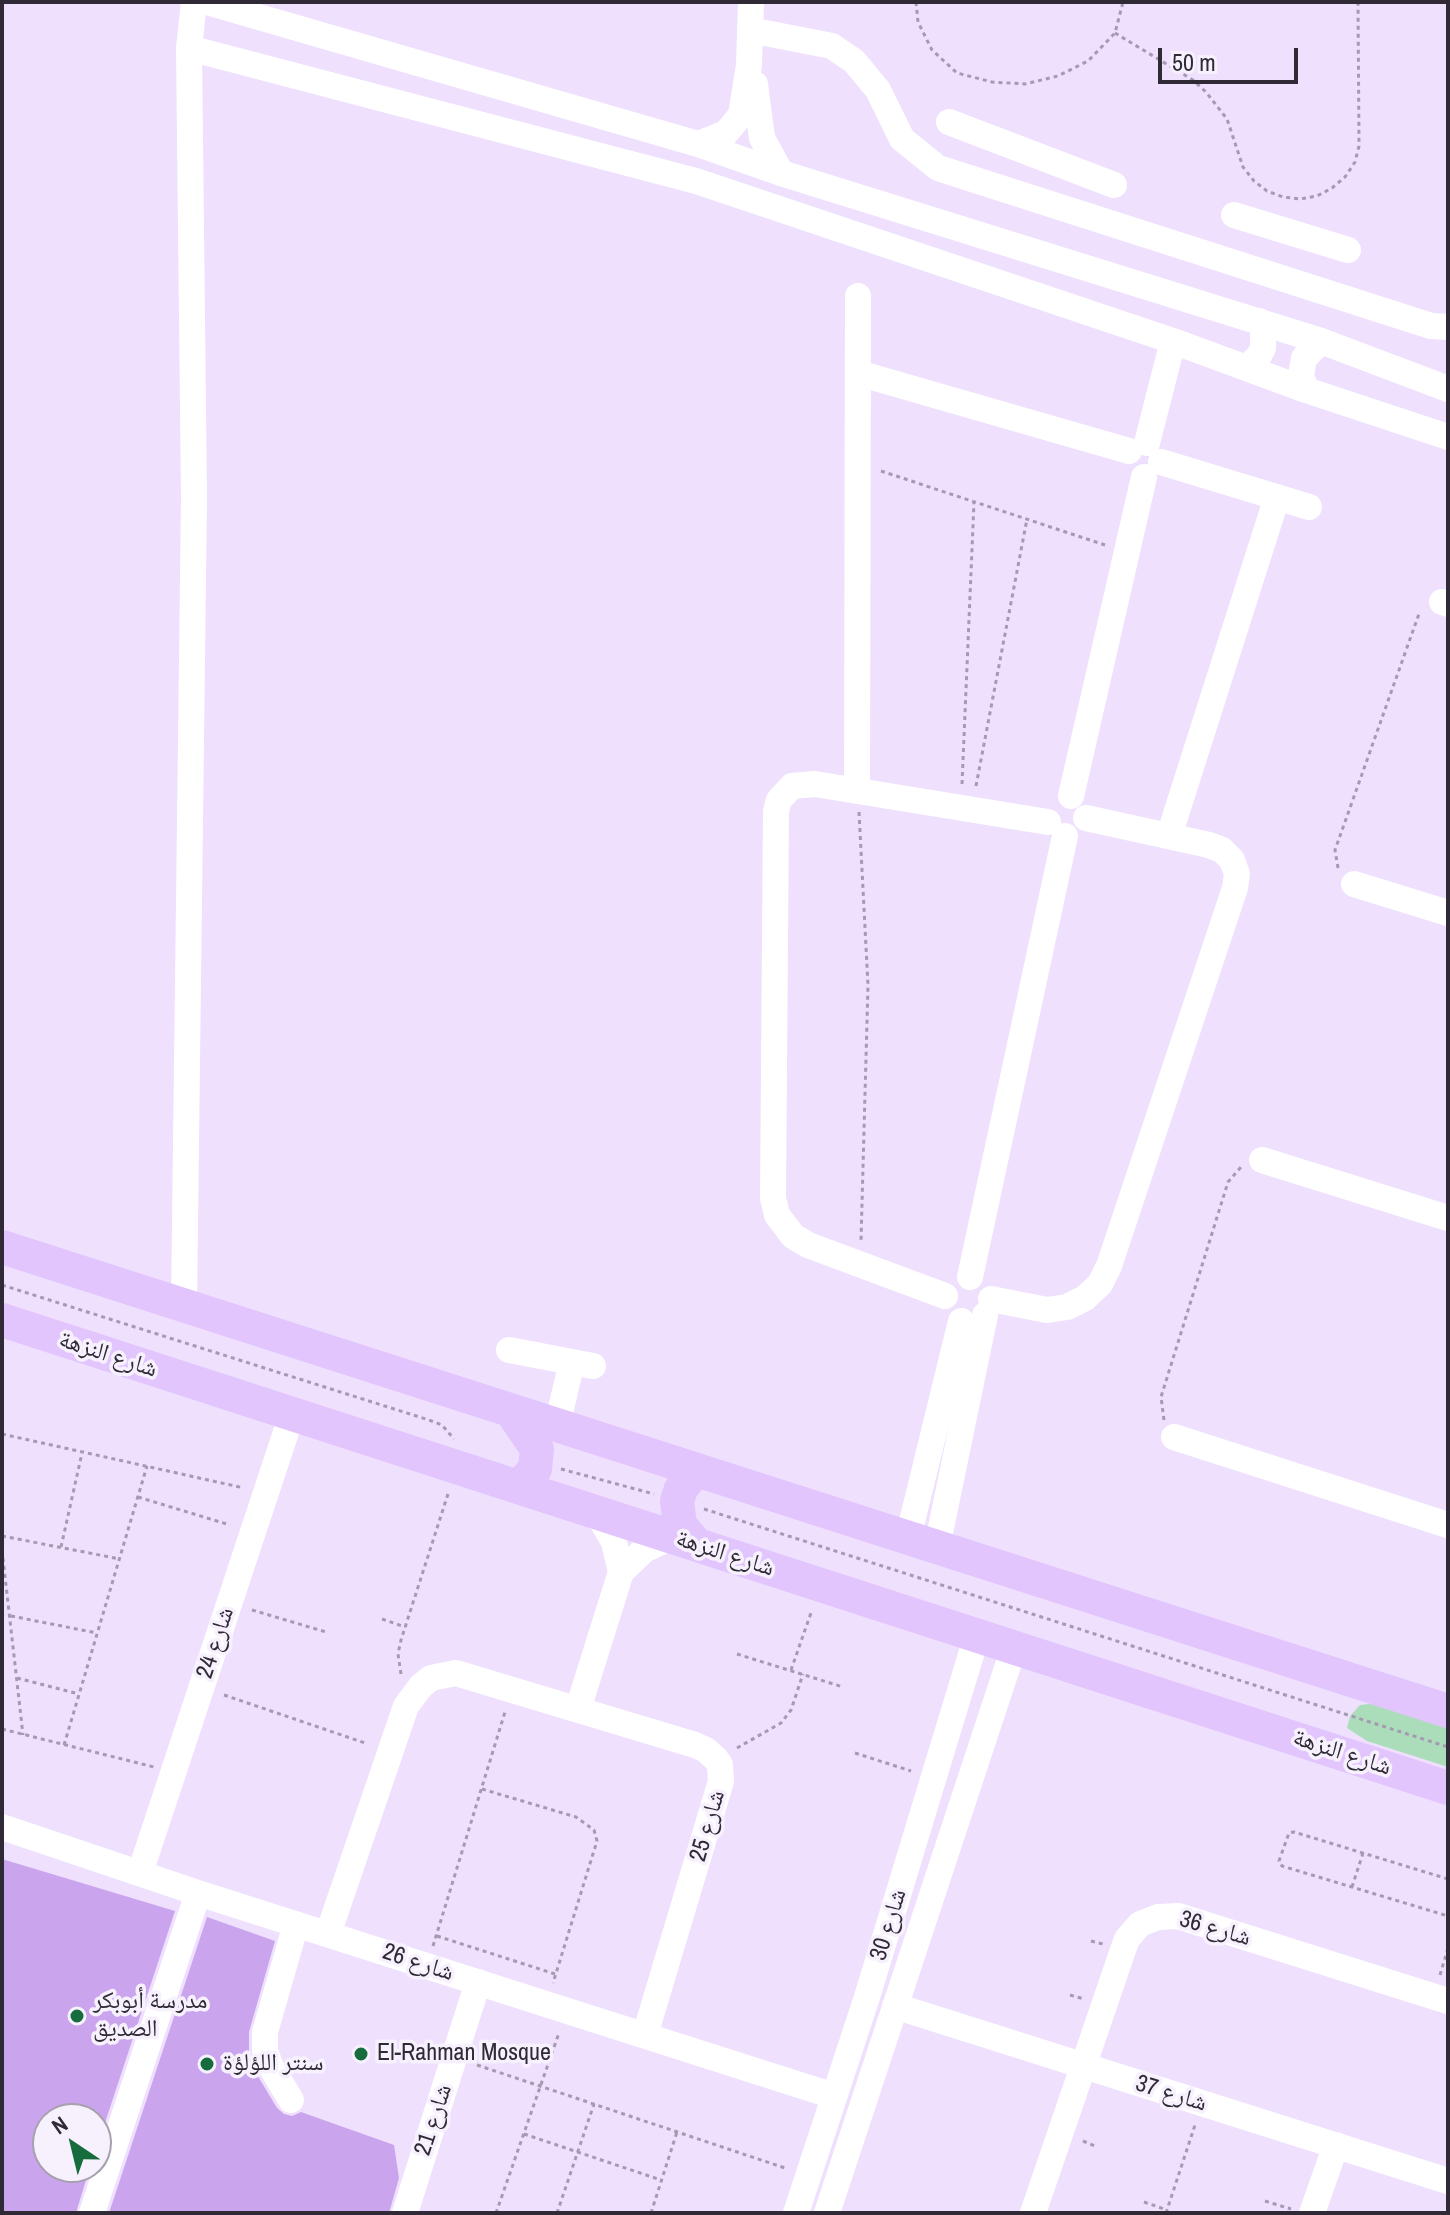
<!DOCTYPE html>
<html>
<head>
<meta charset="utf-8">
<style>
	body { margin:0 }
	#map { position:relative; width:1450px; height:2215px; overflow:hidden; background:#efe0fe; font-family:"Archivo Narrow",sans-serif }
	canvas { display:block }
	.frame { position:absolute; inset:0; border:4px solid #302a36; pointer-events:none }
	.north { position:absolute; left:32px; top:2103px; width:80px; height:80px; box-sizing:border-box; background:#f7f1fe; border:2px solid #a7a1ae; border-radius:50%; rotate:325deg; font-size:22px; font-weight:700; line-height:32px; text-align:center; color:#302a36 }
	.north::after { content:''; display:block; margin:auto; width:28px; height:36px; background:#176c3e; clip-path:polygon(50% 0,100% 100%,50% 72%,0 100%) }
	.scale { position:absolute; left:1158px; top:48px; width:140px; height:36px; box-sizing:border-box; border:4px solid #302a36; border-top:0; padding-left:10px; font-size:24px; line-height:28px; white-space:nowrap; color:#302a36; -webkit-text-stroke:6px #f7f1fe; paint-order:stroke }
</style>
</head>
<body>
<div id="map">
<canvas width="1450" height="2215"></canvas>
<div class="frame"></div>
<div class="north">N</div>
<div class="scale">50 m</div>
</div>
<script>
const ctx = document.querySelector('canvas').getContext('2d');
ctx.lineJoin = 'round';
function paint(path, color) {
  ctx.fillStyle = color;
  ctx.fill(path, 'evenodd');
}
function shape(rows) {
  const path = new Path2D();
  for (const r of rows) {
    path.moveTo(r[0], r[1]);
    for (let i = 2; i < r.length; i += 2) path.lineTo(r[i], r[i + 1]);
  }
  return path;
}
function trace(path, color, width, dash) {
  ctx.strokeStyle = color;
  ctx.lineWidth = width;
  ctx.lineCap = dash ? 'butt' : 'round';
  ctx.setLineDash(dash || []);
  ctx.stroke(path);
}
function write(font, color, halo, rows, align = 'center') {
  ctx.font = font + ' "Archivo Narrow","Noto Naskh Arabic",sans-serif';
  ctx.lineWidth = 7;
  ctx.setLineDash([]);
  ctx.textBaseline = 'middle';
  ctx.strokeStyle = halo;
  ctx.fillStyle = color;
  for (const [text, x, y, turn = 0] of rows) {
    ctx.save();
    ctx.translate(x, y);
    ctx.rotate((+turn || 0) * Math.PI / 180);
    ctx.textAlign = isNaN(turn) ? turn : align;
    if (halo) ctx.strokeText(text, 0, 0);
    ctx.fillText(text, 0, 0);
    ctx.restore();
  }
}
paint(shape([
	[1379,1703,1448,1726,1448,1767,1367,1741,1347,1728,1350,1716,1360,1705]
]), '#acddbb');
paint(shape([
	[2,1859,175,1911,96,2150,96,2119,48,2119,48,2167,90,2167,76,2213,2,2213],
	[207,1917,275,1941,249,2032,249,2052,256,2073,277,2108,284,2114,292,2116,301,2112,394,2145,399,2178,389,2213,109,2213]
]), '#caa5ee');
trace(shape([
	[916,2,918,22,932,50,957,73,992,82,1025,84,1058,76,1088,61,1115,33,1123,2],
	[1115,33,1193,80,1206,92,1227,119,1243,167,1254,181,1267,191,1283,197,1300,199,1317,196,1332,188,1345,177,1355,162,1359,146,1358,2],
	[881,471,1105,545],
	[962,784,974,502],
	[976,786,1027,519],
	[859,812,868,985,861,1240],
	[1338,868,1335,850,1420,611],
	[2,1285,429,1420,442,1425,454,1439],
	[1164,1420,1161,1397,1228,1182,1241,1167],
	[2,1434,244,1488],
	[561,1469,654,1494],
	[138,1497,230,1525],
	[704,1509,1448,1747],
	[2,1536,120,1559],
	[61,1547,82,1453],
	[2,1550,23,1735],
	[252,1610,326,1632],
	[11,1616,97,1633],
	[382,1619,405,1627],
	[737,1654,843,1687],
	[791,1670,812,1610],
	[401,1674,398,1654,401,1640,448,1494],
	[17,1678,79,1694],
	[224,1695,368,1744],
	[2,1729,154,1767],
	[64,1745,147,1466],
	[737,1748,781,1723,791,1710,803,1674],
	[855,1753,911,1771],
	[482,1789,576,1817,594,1830,597,1841,553,1983],
	[1448,1879,1294,1832,1289,1833,1279,1861,1282,1866,1448,1916],
	[1352,1887,1363,1853],
	[437,1936,555,1974],
	[1091,1941,1103,1944],
	[433,1946,505,1712],
	[1440,1975,1448,1948],
	[1070,1995,1084,1999],
	[477,2065,788,2169],
	[524,2134,661,2180],
	[1083,2141,1097,2147],
	[1265,2201,1291,2209],
	[1144,2202,1167,2210],
	[496,2213,559,2033],
	[557,2213,594,2104],
	[651,2213,677,2132],
	[1166,2213,1195,2125]
]), '#a59ab1', 3, [4, 4]);
trace(shape([
	[207,2,698,144,781,173,1321,341,1448,389],
	[750,30,832,46,839,51,854,61,878,90,902,139,938,168,1431,326,1448,327],
	[189,48,696,181,1173,341,1306,390,1448,437],
	[755,84,762,138,781,173],
	[949,122,1114,185],
	[698,144,726,133,741,115,749,65,751,2],
	[1234,215,1348,250],
	[1246,368,1259,356,1263,348,1263,330,1259,321],
	[858,373,1129,451],
	[1306,390,1301,375,1304,358,1321,341],
	[1147,443,1173,341],
	[1161,462,1309,507],
	[1442,602,1448,604],
	[857,791,858,296],
	[1071,796,1144,477],
	[1169,836,1277,497],
	[1354,884,1448,913],
	[1262,1160,1448,1218],
	[970,1277,1065,836],
	[945,1296,808,1245,793,1236,777,1215,773,1198,776,811,779,800,792,786,815,784,1048,822],
	[991,1299,1047,1310,1067,1307,1085,1298,1100,1284,1109,1266,1235,888,1237,874,1232,860,1222,850,1209,845,1086,818],
	[184,1306,194,497,189,48,194,2],
	[509,1350,593,1366],
	[557,1425,572,1362],
	[1174,1437,1448,1525],
	[908,1538,961,1321],
	[937,1547,985,1315],
	[621,1572,644,1550,672,1537],
	[578,1709,621,1572,614,1542,597,1513],
	[2,1827,198,1893,834,2096],
	[140,1873,292,1414],
	[328,1934,406,1706,421,1686,431,1678,456,1673,695,1745,706,1750,716,1759,720,1765,721,1781,645,2035],
	[895,2006,1448,2181],
	[291,2100,271,2067,265,2051,265,2032,296,1924],
	[92,2213,198,1893],
	[405,2213,478,1982],
	[796,2213,867,1997,977,1635],
	[827,2213,1014,1647],
	[1033,2213,1123,1950,1127,1939,1140,1924,1158,1917,1178,1916,1448,2001],
	[1312,2213,1336,2145]
]), '#fff', 26);
trace(shape([
	[2,1247,1448,1711],
	[2,1320,1448,1788],
	[511,1411,537,1449,535,1469,519,1487],
	[696,1544,680,1525,677,1501,681,1489,689,1478,699,1471]
]), '#e3c5fe', 34);
for (const [x, y, r, color] of [
	[77,2016,8,"#176c3e"],
	[361,2054,8,"#176c3e"],
	[207,2064,8,"#176c3e"]
]) {
  const dot = new Path2D();
  dot.arc(x, y, r, 0, 2 * Math.PI);
  ctx.fillStyle = color;
  ctx.fill(dot);
  trace(dot, '#f7f1fe', 3);
}
write('24px', '#302a36', '#f7f1fe', [
	["شارع النزهة",108,1355,18],
	["شارع النزهة",725,1554,18],
	["شارع 24",216,1643,-72],
	["شارع النزهة",1342,1753,18],
	["شارع 25",708,1826,-74],
	["شارع 30",889,1925,-73],
	["شارع 36",1215,1929,16],
	["شارع 26",418,1963,18],
	["شارع 37",1171,2094,17],
	["شارع 21",434,2120,-72]
]);
write('24px', '#302a36', '#f7f1fe', [
	["مدرسة أبوبكر",93,2002],
	["الصديق",93,2030],
	["El-Rahman Mosque",377,2054],
	["سنتر اللؤلؤة",223,2064]
], 'left');
</script>
</body>
</html>
